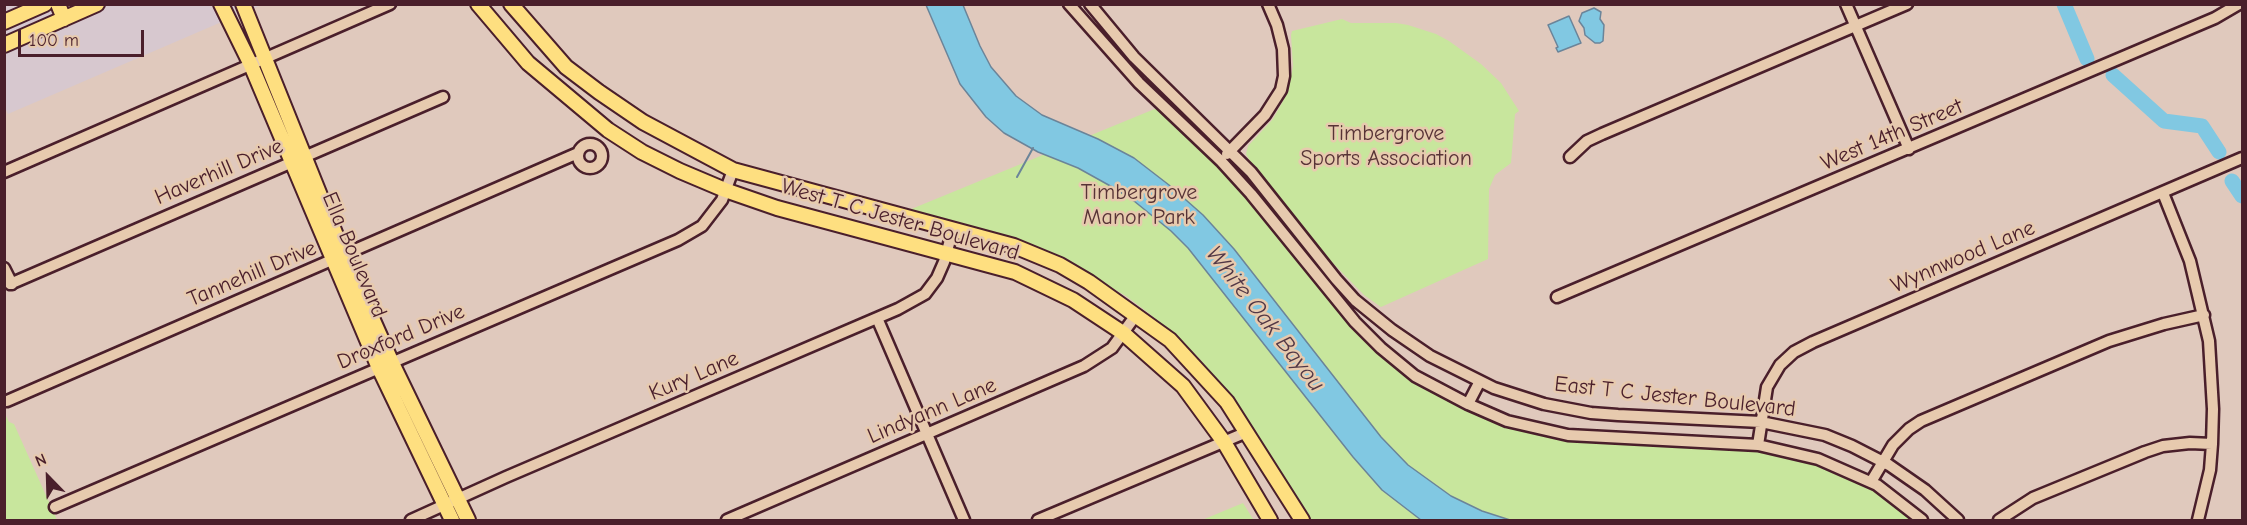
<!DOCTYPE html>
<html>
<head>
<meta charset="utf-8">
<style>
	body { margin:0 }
	#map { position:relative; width:2247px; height:525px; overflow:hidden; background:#e0c9bd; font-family:"Comic Neue",sans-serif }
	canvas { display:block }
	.frame { position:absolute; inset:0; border:6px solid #4a1f2b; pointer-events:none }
	.north { position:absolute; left:18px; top:447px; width:60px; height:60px; -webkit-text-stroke:4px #e7caae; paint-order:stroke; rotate:337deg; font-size:16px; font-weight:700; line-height:24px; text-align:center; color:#4a1f2b }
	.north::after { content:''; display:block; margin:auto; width:21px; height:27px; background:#4a1f2b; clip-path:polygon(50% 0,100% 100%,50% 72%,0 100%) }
	.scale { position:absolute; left:18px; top:30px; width:126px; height:27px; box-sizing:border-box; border:3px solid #4a1f2b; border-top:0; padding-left:8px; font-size:18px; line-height:21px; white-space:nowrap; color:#4a1f2b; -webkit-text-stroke:4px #e7caae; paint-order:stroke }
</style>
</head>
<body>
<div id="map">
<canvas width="2247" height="525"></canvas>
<div class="frame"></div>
<div class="north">N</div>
<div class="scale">100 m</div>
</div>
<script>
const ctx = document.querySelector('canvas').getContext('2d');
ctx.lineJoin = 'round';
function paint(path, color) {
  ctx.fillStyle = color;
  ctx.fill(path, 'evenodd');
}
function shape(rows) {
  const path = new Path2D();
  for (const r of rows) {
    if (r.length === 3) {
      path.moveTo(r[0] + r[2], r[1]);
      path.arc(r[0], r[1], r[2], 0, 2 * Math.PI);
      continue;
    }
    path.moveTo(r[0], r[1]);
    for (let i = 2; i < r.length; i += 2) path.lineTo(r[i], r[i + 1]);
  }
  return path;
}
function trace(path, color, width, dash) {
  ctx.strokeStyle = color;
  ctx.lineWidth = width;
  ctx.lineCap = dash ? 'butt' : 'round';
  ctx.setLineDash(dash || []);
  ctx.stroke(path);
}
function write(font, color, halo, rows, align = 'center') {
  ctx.font = font + ' "Comic Neue",sans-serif';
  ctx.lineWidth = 5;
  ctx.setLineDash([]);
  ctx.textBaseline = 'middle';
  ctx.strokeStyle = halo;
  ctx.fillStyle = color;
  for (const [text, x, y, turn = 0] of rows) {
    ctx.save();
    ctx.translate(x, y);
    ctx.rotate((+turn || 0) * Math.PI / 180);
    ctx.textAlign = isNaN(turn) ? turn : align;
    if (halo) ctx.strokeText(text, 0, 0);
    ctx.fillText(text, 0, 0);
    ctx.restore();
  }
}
paint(shape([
	[4,5,261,5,8,114,4,107]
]), '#d7c8cf');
paint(shape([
	[1342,19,1351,23,1396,23,1408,25,1436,34,1449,41,1481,64,1501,83,1519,111,1515,114,1511,163,1495,175,1489,189,1488,259,1381,307,1364,295,1326,256,1250,161,1246,154,1248,146,1273,119,1288,92,1293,66,1291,35,1292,31],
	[1157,108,1213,160,1241,189,1330,302,1385,357,1521,428,1768,451,1815,462,1860,482,1889,499,1916,520,1308,520,1243,413,1199,358,1151,315,1126,296,1081,270,1003,236,909,210],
	[4,412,9,422,14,424,57,520,5,520],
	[1243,503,1253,519,1202,520]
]), '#c8e69d');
const water = shape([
	[926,5,963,5,980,46,991,67,1016,96,1042,115,1098,139,1134,158,1169,185,1203,215,1234,249,1381,437,1408,465,1451,496,1482,511,1510,520,1421,520,1382,490,1353,457,1188,248,1171,231,1134,201,1114,188,1078,168,1038,152,1004,133,986,117,960,84,926,5],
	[1594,8,1601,12,1600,19,1604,25,1603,41,1600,43,1595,43,1585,35,1584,28,1579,21,1582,13,1594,8],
	[1569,16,1581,43,1558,52,1556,48,1558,47,1548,25,1569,16]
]);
paint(water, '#81c8e2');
trace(water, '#6b8499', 1.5);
trace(shape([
	[1017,177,1033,148]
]), '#6b8499', 2);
trace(shape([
	[2064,4,2087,59],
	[2113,75,2164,121,2202,126,2219,152],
	[2232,181,2242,196]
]), '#81c8e2', 15);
const minor = shape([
	[1069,4,1139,83,1221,161,1251,194,1355,322,1381,348,1415,376,1468,404,1507,421,1568,435,1758,445,1818,459,1877,485,1922,520],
	[1090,4,1134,57,1251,172,1336,279,1355,300,1392,330,1430,356,1494,388,1544,404,1591,413,1618,415,1761,422,1825,435,1852,446,1889,465,1925,490,1958,520],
	[1846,4,1909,149],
	[590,156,12],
	[1227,154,1265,115,1281,90,1284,76,1283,49,1277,25,1268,4],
	[1570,157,1587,141,1602,134,1907,4],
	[4,172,390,4],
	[2163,193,2190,261,2209,341,2213,409,2212,444,2210,470,2198,520],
	[4,268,12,284],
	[10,284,443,97],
	[1557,297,2215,18,2239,4],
	[877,318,964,520],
	[7,401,578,153],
	[1468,404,1480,381],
	[1758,445,1767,387,1780,365,1794,352,1813,342,2242,158],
	[1871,482,1893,445,1909,429,1921,421,2109,341,2164,324,2204,315],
	[55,507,678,240,702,226,722,200,733,170],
	[411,520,506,477,898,309,925,294,937,278,944,262,953,229],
	[727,520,1084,366,1112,348,1136,315],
	[1038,520,1247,432],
	[1999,520,2033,498,2145,452,2163,446,2190,443,2212,444]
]);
const major = shape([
	[58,4,64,19],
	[221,4,251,65,379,368,452,520],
	[243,4,344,255,392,363,468,520],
	[478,4,528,63,608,130,642,152,680,171,725,190,777,208,1015,272,1073,300,1123,333,1183,386,1224,442,1270,520],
	[511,4,566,67,599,92,643,122,733,170,1014,246,1060,265,1089,282,1170,340,1227,402,1302,520],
	[4,22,45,4],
	[4,45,97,4]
]);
trace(minor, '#4a1f2b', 15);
trace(major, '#4a1f2b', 18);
trace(minor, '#e7caae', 10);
trace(major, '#fedf80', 14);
write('22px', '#573336', '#e7caae', [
	["Timbergrove",1386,134],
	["Sports Association",1386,159],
	["Timbergrove",1139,193],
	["Manor Park",1139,218]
]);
write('22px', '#4a1f2b', '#e7caae', [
	["West 14th Street",1892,135,-23],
	["Haverhill Drive",219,172,-23],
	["West T C Jester Boulevard",900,220,16],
	["Ella Boulevard",354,255,67],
	["Wynnwood Lane",1963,257,-23],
	["Tannehill Drive",252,274,-23],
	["Droxford Drive",401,337,-23],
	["Kury Lane",694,376,-23],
	["East T C Jester Boulevard",1675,397,6],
	["Lindyann Lane",932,411,-23]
]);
write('italic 24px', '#523846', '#e7caae', [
	["White Oak Bayou",1265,319,52]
]);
</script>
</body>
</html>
